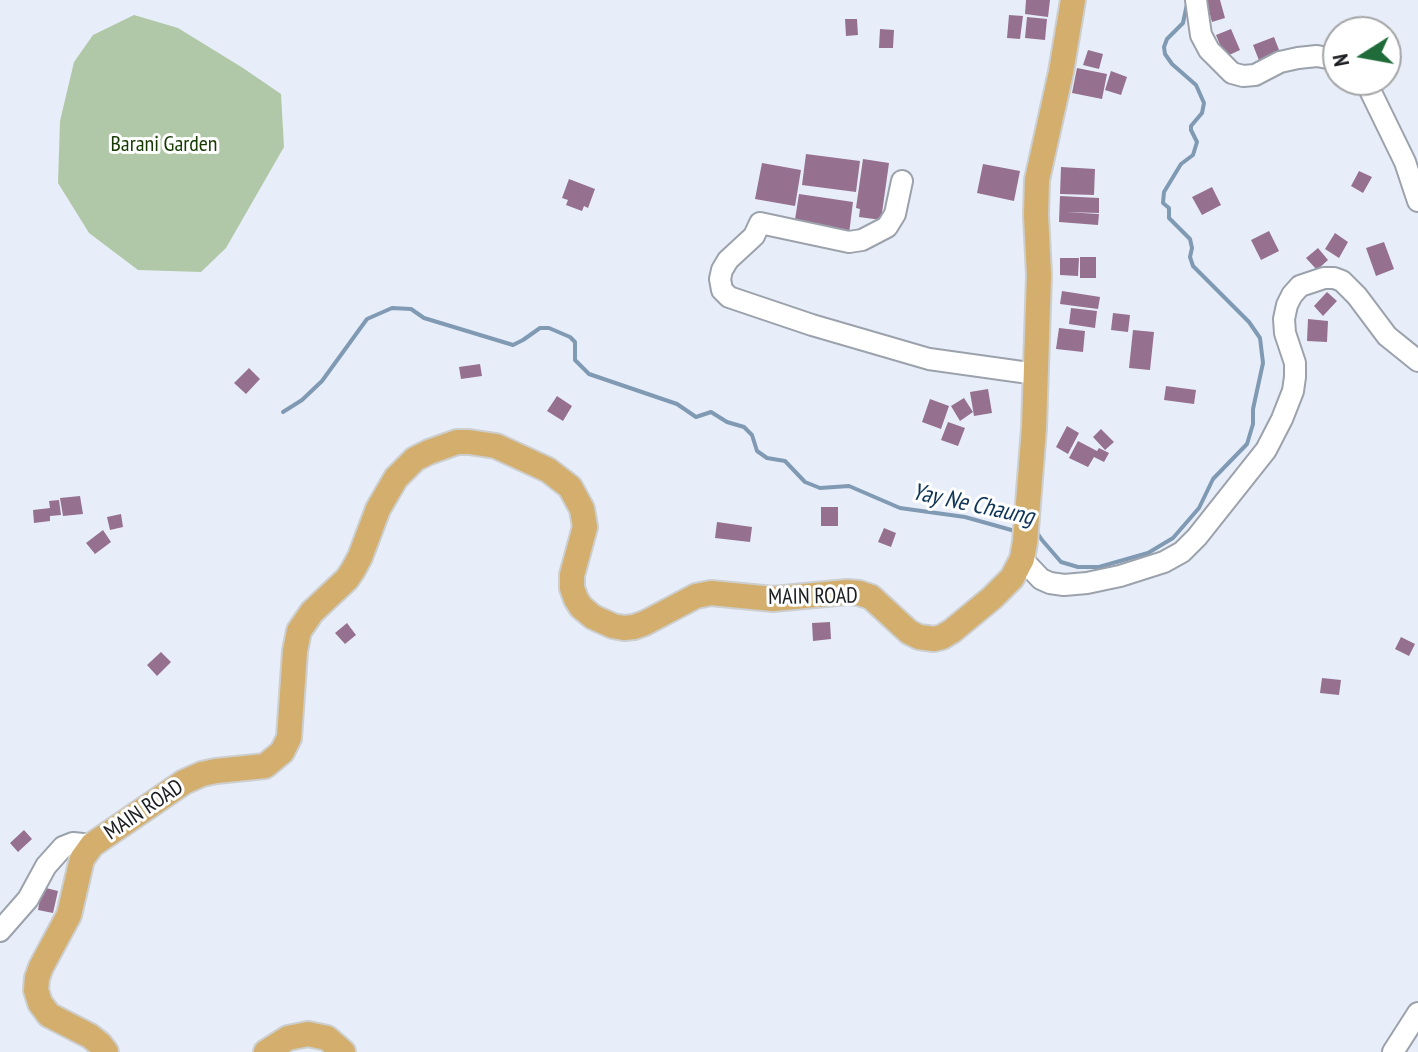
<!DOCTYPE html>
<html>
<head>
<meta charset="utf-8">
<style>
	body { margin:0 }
	#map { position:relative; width:1418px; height:1052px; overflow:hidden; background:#e8eef9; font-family:"PT Sans Narrow",sans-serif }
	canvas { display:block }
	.north { position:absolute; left:1322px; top:16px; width:80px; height:80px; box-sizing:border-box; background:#fff; border:2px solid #a4a5a7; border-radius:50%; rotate:259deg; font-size:22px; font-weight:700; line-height:32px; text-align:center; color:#1c1e22 }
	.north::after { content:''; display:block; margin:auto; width:28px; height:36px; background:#1f6b3a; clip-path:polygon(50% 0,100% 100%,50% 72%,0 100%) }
</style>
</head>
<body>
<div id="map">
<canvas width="1418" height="1052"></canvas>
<div class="north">N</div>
</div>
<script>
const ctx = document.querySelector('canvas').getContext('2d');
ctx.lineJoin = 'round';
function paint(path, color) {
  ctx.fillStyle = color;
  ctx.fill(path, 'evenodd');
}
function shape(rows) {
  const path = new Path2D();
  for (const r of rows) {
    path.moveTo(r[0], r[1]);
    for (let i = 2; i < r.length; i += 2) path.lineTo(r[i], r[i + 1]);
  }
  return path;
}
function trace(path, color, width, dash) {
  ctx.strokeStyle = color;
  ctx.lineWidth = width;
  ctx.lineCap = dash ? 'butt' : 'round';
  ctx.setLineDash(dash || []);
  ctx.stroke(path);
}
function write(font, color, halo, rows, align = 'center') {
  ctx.font = font + ' "PT Sans Narrow",sans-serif';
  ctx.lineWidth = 6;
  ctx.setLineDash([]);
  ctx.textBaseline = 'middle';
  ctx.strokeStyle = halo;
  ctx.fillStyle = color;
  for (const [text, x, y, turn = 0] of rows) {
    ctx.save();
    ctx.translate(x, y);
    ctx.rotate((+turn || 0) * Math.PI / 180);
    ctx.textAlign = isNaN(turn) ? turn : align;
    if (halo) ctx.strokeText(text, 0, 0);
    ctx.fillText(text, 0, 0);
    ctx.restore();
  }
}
paint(shape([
	[134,15,178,28,243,68,281,94,284,147,226,248,201,272,138,270,89,233,58,183,60,121,74,62,93,35]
]), '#b1c8a8');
trace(shape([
	[283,412,302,400,322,381,367,319,392,308,411,309,424,318,513,345,523,340,540,328,549,328,570,337,575,342,575,360,589,374,677,404,696,417,711,412,727,422,744,427,752,435,757,451,767,458,785,461,805,482,820,488,849,486,900,508,965,517,1015,531],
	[1036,533,1038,534,1042,540,1061,562,1078,567,1099,567,1148,553,1173,538,1199,508,1213,479,1247,444,1253,424,1253,409,1263,363,1260,338,1249,322,1193,266,1190,257,1192,248,1190,239,1169,218,1169,208,1163,203,1164,192,1181,164,1193,155,1197,142,1191,130,1191,126,1202,113,1204,103,1196,85,1172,64,1165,54,1164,47,1167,39,1183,23,1187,4]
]), '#809ab4', 4);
paint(shape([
	[1026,0,1050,0,1048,17,1025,14],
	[1206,0,1220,0,1225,18,1212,22],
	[1009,15,1023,16,1020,39,1007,38],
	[1027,17,1047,19,1045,40,1025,38],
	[845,19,857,19,858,35,846,36],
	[880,29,894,30,893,48,879,48],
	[1231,29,1240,50,1225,57,1216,35],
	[1274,37,1281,55,1260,63,1253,45],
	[1088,50,1103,54,1099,69,1083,65],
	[1077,68,1107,74,1102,99,1072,93],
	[1111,71,1127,77,1121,95,1105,90],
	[806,154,860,161,856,192,802,185],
	[863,159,889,163,881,220,859,217,860,209,856,208],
	[762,163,801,170,795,206,755,199],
	[983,164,1020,171,1014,201,977,193],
	[1061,167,1095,169,1094,195,1060,194],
	[1359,171,1372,177,1363,193,1351,186],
	[569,179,595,189,588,208,584,206,582,211,566,205,568,200,562,198],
	[1212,187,1221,205,1202,215,1192,197],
	[799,194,853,202,849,234,794,226],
	[1060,196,1099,198,1099,213,1065,212,1099,214,1098,225,1059,222],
	[1269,231,1279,251,1261,260,1251,240],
	[1335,233,1348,242,1339,258,1325,249],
	[1384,242,1394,269,1376,276,1366,248],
	[1318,248,1328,260,1317,270,1306,258],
	[1080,257,1096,257,1096,278,1080,278],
	[1060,258,1079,258,1078,276,1060,275],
	[1062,291,1100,297,1098,309,1060,304],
	[1327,292,1337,301,1323,316,1314,306],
	[1071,308,1097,311,1095,328,1069,324],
	[1113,313,1130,315,1128,332,1111,330],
	[1308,319,1328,321,1327,342,1307,341],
	[1059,328,1085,331,1083,352,1056,349],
	[1133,330,1154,332,1150,370,1129,368],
	[480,364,482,376,461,379,459,367],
	[249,368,260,379,246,394,234,383],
	[1166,386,1196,390,1194,404,1164,400],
	[988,389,992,413,974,416,970,392],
	[557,396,572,406,563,421,547,411],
	[964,398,973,412,960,421,951,406],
	[930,399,949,406,941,429,922,422],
	[948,422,965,428,958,446,941,440],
	[1067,426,1079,433,1068,454,1056,447],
	[1101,429,1114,442,1105,450,1093,437],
	[1078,441,1097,451,1099,448,1109,453,1104,462,1094,457,1088,467,1069,458],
	[80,496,83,514,63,516,60,498],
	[59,500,61,515,50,516,50,521,34,523,33,510,50,508,49,501],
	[821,507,838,507,838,526,821,526],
	[121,514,123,527,110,530,107,517],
	[717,522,752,527,750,542,715,538],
	[884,528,896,533,891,547,878,542],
	[103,530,111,542,95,554,86,543],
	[830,622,831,639,813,641,812,623],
	[347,623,356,635,345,644,335,633],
	[1401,637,1415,644,1409,656,1395,649],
	[161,652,171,662,157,676,147,665],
	[1322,678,1341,680,1339,695,1320,693],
	[24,830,32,839,18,852,10,843],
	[42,887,58,891,53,913,38,910]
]), '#95708f');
const minor = shape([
	[1196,0,1201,35,1209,50,1232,73,1243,76,1255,75,1280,62,1298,58,1317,56,1338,60],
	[1365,80,1405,162,1418,201],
	[902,181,895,214,887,227,862,240,849,242,760,223,754,236,728,260,722,270,720,279,722,290,729,297,812,325,929,359,1036,374],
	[1022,559,1041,579,1050,583,1064,585,1087,583,1120,576,1164,562,1182,552,1197,537,1266,450,1282,419,1293,391,1295,377,1295,363,1285,333,1284,319,1287,305,1292,295,1300,286,1324,278,1334,278,1342,281,1357,296,1387,336,1418,361],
	[0,931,28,899,46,866,63,847,73,843,92,845],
	[1393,1052,1418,1013]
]);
const major = shape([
	[106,1052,100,1044,90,1036,49,1015,40,1003,36,990,37,978,41,967,69,915,82,859,92,845,184,782,202,774,216,771,265,766,282,752,289,738,295,651,299,631,312,612,347,579,353,570,360,557,378,509,396,478,415,459,429,452,457,442,469,442,496,446,548,470,570,487,582,509,585,527,572,575,572,588,576,599,581,607,593,617,613,626,624,628,634,627,645,623,696,596,711,593,773,599,847,592,859,593,871,597,909,632,919,637,934,639,942,637,952,631,992,598,1012,578,1022,559,1025,542,1034,428,1039,275,1036,215,1037,180,1061,72,1073,0],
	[266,1052,288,1038,308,1034,327,1038,343,1052]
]);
trace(minor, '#9ca2ac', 24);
trace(major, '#cdcece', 28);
trace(minor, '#fff', 20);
trace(major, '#d3ae6d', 24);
write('22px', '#153900', '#fff', [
	["Barani Garden",164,145]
]);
write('22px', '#1c1e22', '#fff', [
	["MAIN ROAD",813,597,-1],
	["MAIN ROAD",144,810,-34]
]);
write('italic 24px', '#0e3558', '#fff', [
	["Yay Ne Chaung",973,505,12]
]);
</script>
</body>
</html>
